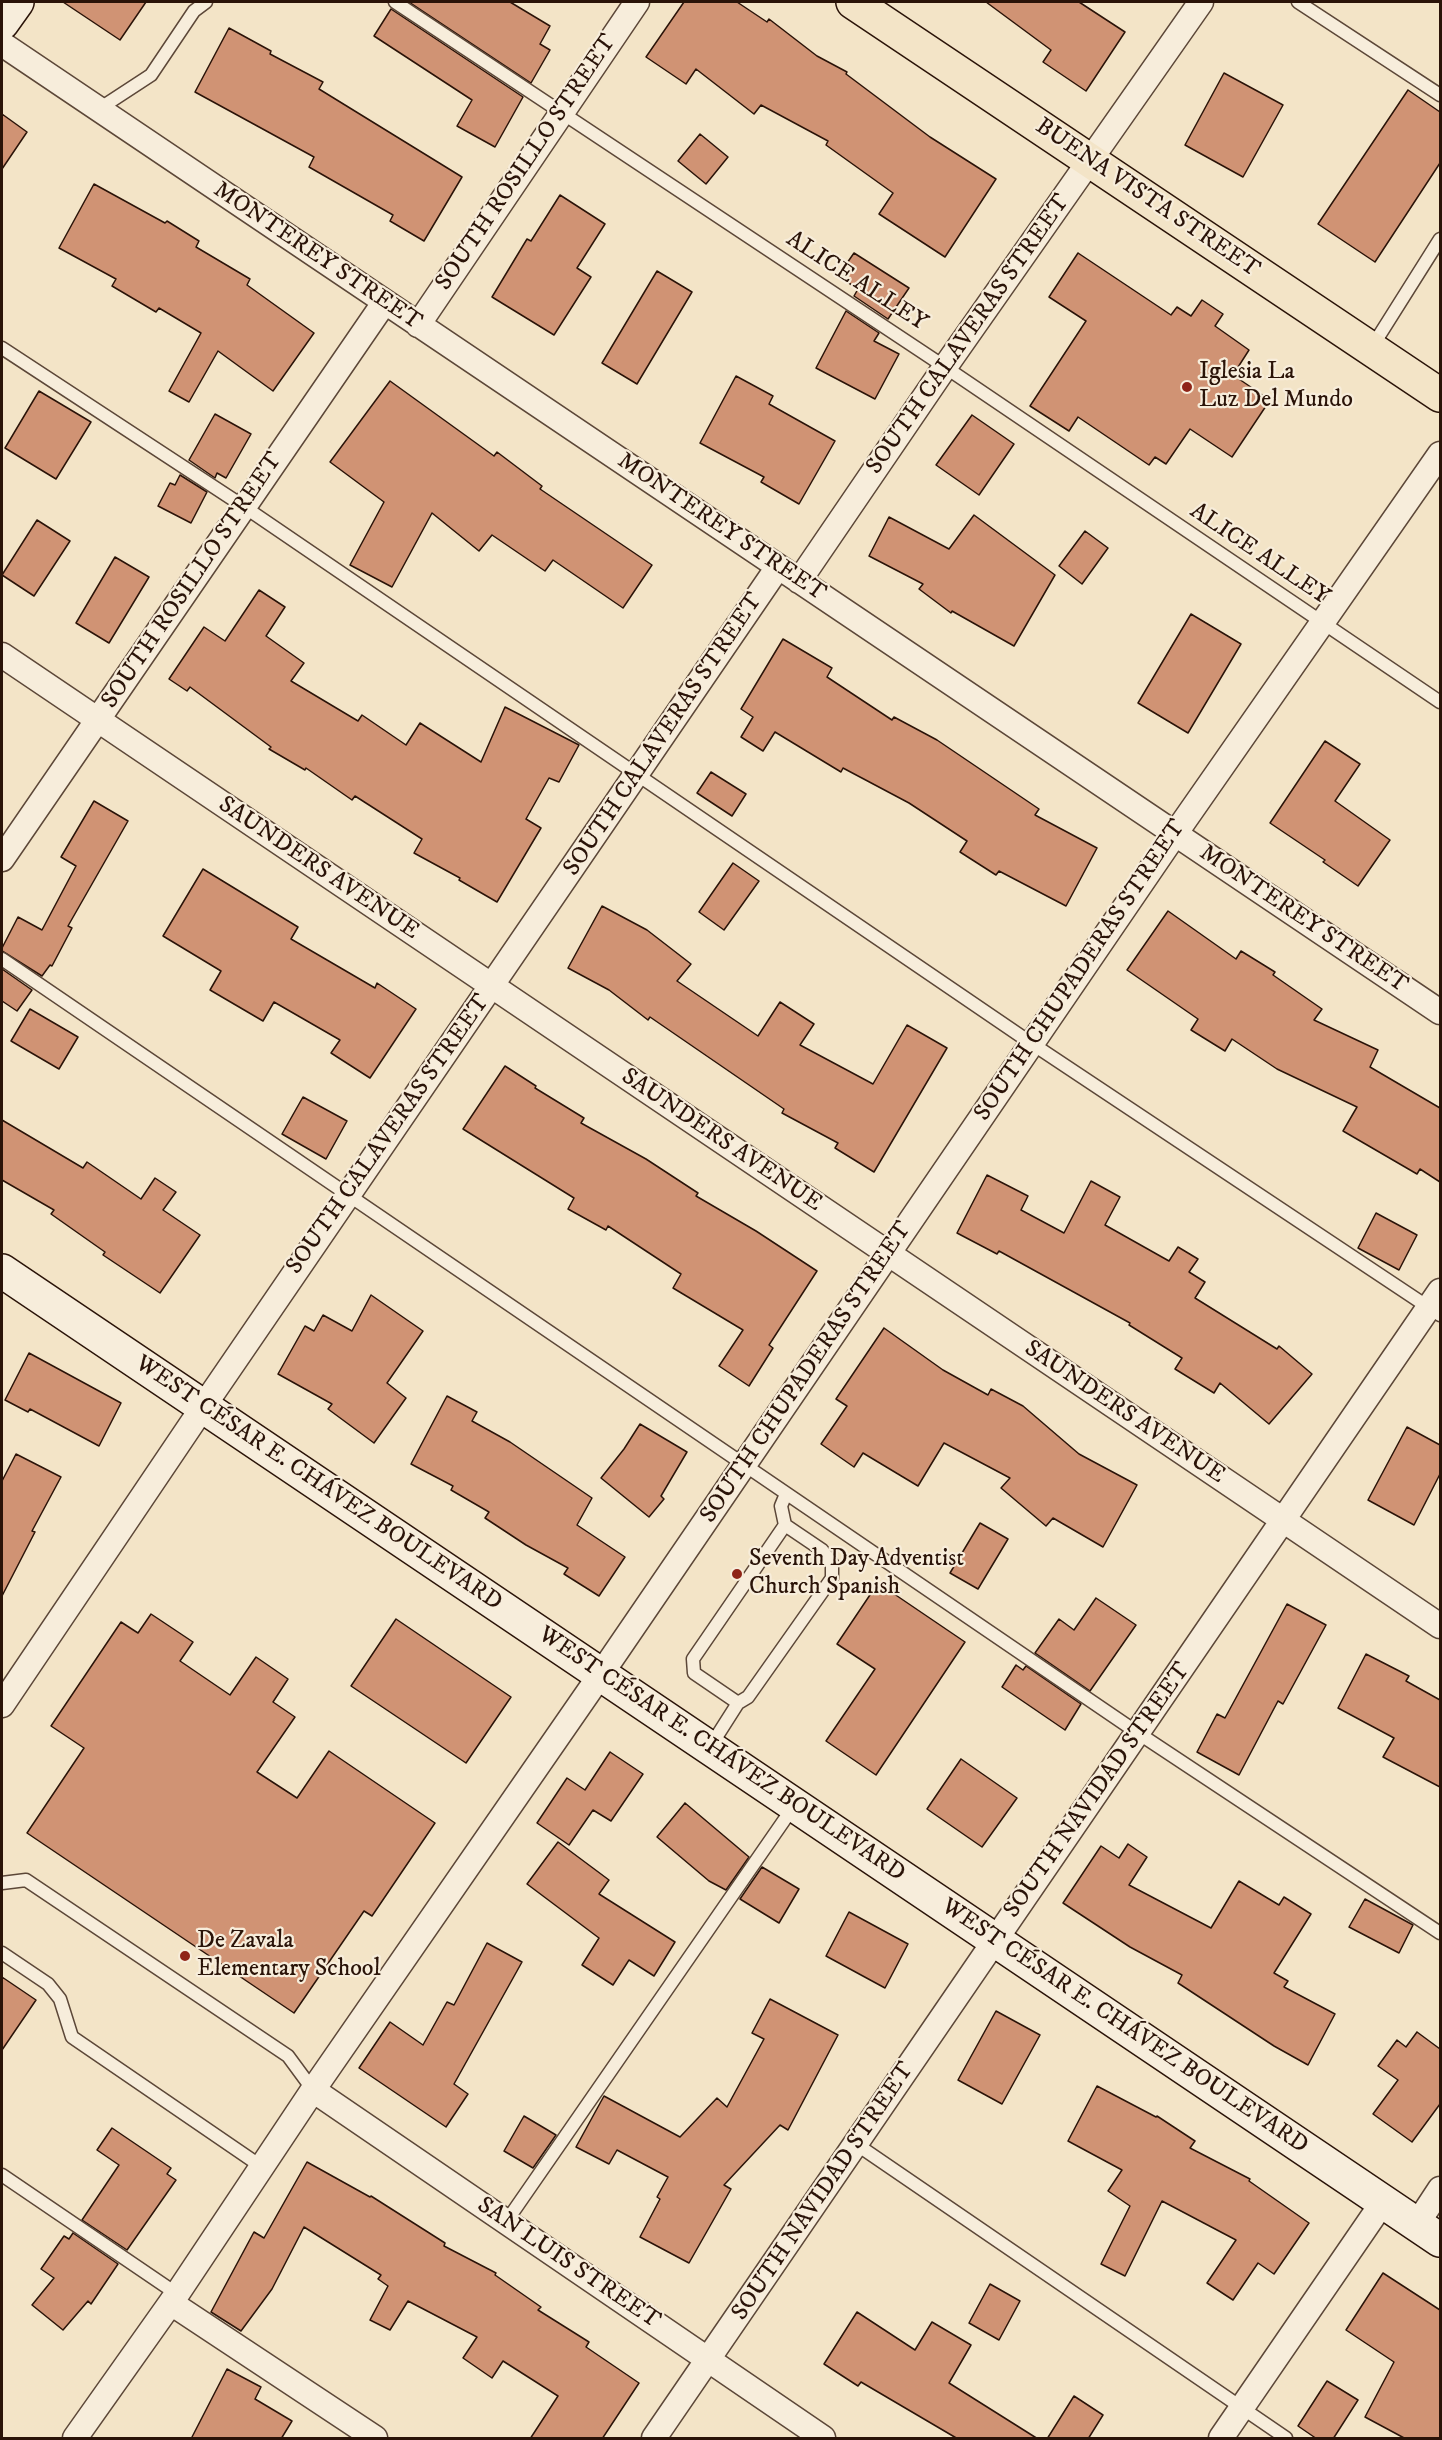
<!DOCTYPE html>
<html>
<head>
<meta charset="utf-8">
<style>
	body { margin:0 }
	#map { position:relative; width:1442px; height:2440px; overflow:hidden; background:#f3e4c7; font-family:"IM FELL DW Pica",serif }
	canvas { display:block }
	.frame { position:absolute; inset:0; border:3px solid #2a1308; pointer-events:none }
</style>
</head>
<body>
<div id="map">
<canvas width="1442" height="2440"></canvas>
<div class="frame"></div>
</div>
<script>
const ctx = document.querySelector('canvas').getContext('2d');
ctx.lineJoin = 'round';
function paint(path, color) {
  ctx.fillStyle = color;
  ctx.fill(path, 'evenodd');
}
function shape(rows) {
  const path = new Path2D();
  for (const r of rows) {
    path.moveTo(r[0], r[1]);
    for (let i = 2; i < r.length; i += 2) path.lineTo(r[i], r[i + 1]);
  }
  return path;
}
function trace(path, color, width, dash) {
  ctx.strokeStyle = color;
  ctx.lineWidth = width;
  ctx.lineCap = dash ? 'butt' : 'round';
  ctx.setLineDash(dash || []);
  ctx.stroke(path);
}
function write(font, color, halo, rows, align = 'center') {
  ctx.font = font + ' "IM FELL DW Pica",serif';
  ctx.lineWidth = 4.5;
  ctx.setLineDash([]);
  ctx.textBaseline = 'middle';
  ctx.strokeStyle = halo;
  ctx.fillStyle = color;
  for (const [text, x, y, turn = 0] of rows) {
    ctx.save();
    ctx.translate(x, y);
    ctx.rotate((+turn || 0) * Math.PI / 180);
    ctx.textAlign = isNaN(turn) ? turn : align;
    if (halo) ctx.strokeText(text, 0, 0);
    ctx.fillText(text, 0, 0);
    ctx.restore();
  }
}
const building = shape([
	[63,2,146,2,120,40,63,2],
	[409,2,510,2,550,26,540,44,550,50,531,83,409,2],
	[684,2,737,2,767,22,769,19,817,56,847,72,846,74,930,137,996,179,945,257,879,214,893,193,826,145,828,141,761,105,754,114,696,69,686,84,646,57,684,2],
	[986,2,1079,2,1125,32,1086,91,1043,62,1051,50,986,2],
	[391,9,523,97,495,147,457,126,472,100,374,36,391,9],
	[229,28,271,51,270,54,323,82,319,89,462,177,424,241,390,221,393,215,309,167,314,157,195,92,229,28],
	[1224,73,1283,105,1243,177,1185,145,1224,73],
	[1408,90,1440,112,1440,163,1375,262,1318,224,1408,90],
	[2,114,27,132,2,169,2,114],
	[700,134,728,157,706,184,678,161,700,134],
	[94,184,165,223,167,221,199,241,196,247,250,279,247,285,314,333,273,391,218,351,189,402,169,391,201,333,159,308,156,312,112,286,116,279,59,248,94,184],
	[560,195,605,224,577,268,591,277,554,335,492,297,527,239,531,241,560,195],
	[854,253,909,288,888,319,854,296,858,289,838,276,854,253],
	[1078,253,1171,315,1177,307,1191,316,1202,300,1223,314,1215,326,1249,350,1233,375,1270,400,1232,457,1190,429,1166,464,1155,457,1149,465,1078,417,1069,431,1030,406,1086,321,1049,297,1078,253],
	[657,271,692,292,637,384,602,363,657,271],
	[846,311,879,333,874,341,899,354,875,399,816,368,846,311],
	[736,376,773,396,769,404,835,441,799,504,761,482,764,477,700,443,736,376],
	[390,381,494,456,497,452,542,486,540,489,652,565,623,608,553,560,545,571,492,535,479,551,432,513,392,587,350,565,384,502,330,462,390,381],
	[39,391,91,422,56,479,5,448,39,391],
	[215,414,251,434,226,478,217,473,215,478,189,460,215,414],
	[972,415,1014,444,979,495,936,465,972,415],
	[180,475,207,492,191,523,158,506,170,483,175,485,180,475],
	[974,515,1055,575,1014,646,952,611,951,613,919,589,923,584,869,556,889,517,949,549,974,515],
	[37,520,70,541,34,596,2,575,37,520],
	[1085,531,1108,548,1082,584,1059,566,1085,531],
	[115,557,149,577,109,643,76,623,115,557],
	[259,590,285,607,266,636,304,663,291,681,358,721,362,715,406,745,420,723,481,762,505,707,579,745,559,782,549,778,526,819,541,828,497,902,459,880,460,878,414,853,422,839,355,796,352,800,306,768,305,770,269,749,271,747,190,687,187,691,169,679,204,627,225,641,259,590],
	[1191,614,1241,644,1188,733,1138,703,1191,614],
	[783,639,832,668,827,677,892,720,894,717,937,740,1039,809,1035,815,1097,848,1066,906,999,871,996,875,960,852,967,841,909,803,843,768,841,772,775,732,763,751,741,737,753,717,741,709,783,639],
	[1325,741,1360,764,1335,801,1390,840,1358,886,1323,862,1325,860,1270,823,1325,741],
	[711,772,746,794,732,816,697,793,711,772],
	[94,801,128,821,68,926,72,928,52,966,50,965,42,976,2,951,2,948,18,917,42,930,76,866,61,857,94,801],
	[733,863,759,881,724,930,699,912,733,863],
	[203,869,298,927,291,939,375,988,377,983,416,1009,370,1078,331,1053,340,1040,274,1002,263,1021,210,990,221,971,163,936,203,869],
	[602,906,647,930,691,964,677,981,758,1036,780,1002,814,1024,800,1045,873,1084,907,1025,947,1048,874,1172,835,1148,838,1143,782,1113,784,1109,650,1017,648,1020,609,990,568,968,602,906],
	[1168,911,1236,959,1241,951,1275,972,1273,975,1322,1009,1314,1020,1378,1050,1370,1067,1440,1108,1440,1182,1420,1169,1417,1174,1343,1131,1357,1107,1277,1069,1232,1039,1225,1051,1191,1030,1198,1019,1127,970,1168,911],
	[2,969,32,990,17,1011,2,1001,2,969],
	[30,1009,78,1037,59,1069,11,1041,30,1009],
	[505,1066,536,1086,535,1088,584,1118,581,1123,646,1159,698,1193,696,1196,756,1231,817,1271,769,1345,773,1348,749,1386,719,1366,743,1330,673,1288,681,1274,608,1226,606,1230,568,1209,574,1198,463,1129,505,1066],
	[303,1097,347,1121,326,1159,282,1134,303,1097],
	[2,1120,83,1168,87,1162,141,1199,155,1178,176,1192,163,1210,200,1235,160,1293,103,1255,105,1252,51,1214,54,1210,2,1180,2,1120],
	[987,1175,1028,1196,1021,1210,1064,1233,1091,1181,1120,1197,1105,1225,1169,1261,1178,1247,1198,1259,1189,1272,1205,1282,1195,1298,1277,1349,1279,1346,1312,1374,1269,1424,1220,1383,1214,1393,1175,1369,1182,1358,1129,1325,1130,1323,999,1251,997,1254,957,1233,987,1175],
	[1376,1213,1417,1235,1399,1270,1358,1248,1376,1213],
	[371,1295,423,1331,387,1383,406,1398,374,1443,328,1409,332,1404,278,1374,305,1326,314,1331,323,1315,352,1331,371,1295],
	[884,1328,943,1370,988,1395,991,1389,1023,1406,1079,1454,1137,1485,1103,1547,1053,1518,1046,1526,1001,1488,1010,1478,944,1443,918,1486,863,1453,854,1467,821,1444,847,1406,836,1399,884,1328],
	[29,1353,121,1403,99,1446,30,1409,28,1412,5,1400,29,1353],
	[447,1396,477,1412,472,1421,510,1442,592,1498,577,1525,625,1557,599,1596,564,1574,568,1568,526,1545,485,1518,489,1512,451,1490,453,1486,411,1464,447,1396],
	[640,1424,687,1452,661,1496,664,1499,649,1517,601,1478,624,1449,640,1424],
	[1407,1427,1440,1445,1440,1474,1414,1525,1368,1500,1407,1427],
	[16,1454,61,1477,32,1531,35,1532,2,1596,2,1481,16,1454],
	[980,1523,1008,1539,978,1589,950,1573,980,1523],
	[878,1583,965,1642,876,1775,826,1741,875,1669,837,1644,878,1583],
	[1096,1598,1136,1625,1090,1691,1035,1653,1059,1619,1074,1630,1096,1598],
	[1287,1604,1326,1625,1283,1704,1278,1701,1239,1775,1197,1752,1217,1714,1225,1718,1287,1604],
	[151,1614,193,1642,180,1661,230,1695,256,1657,288,1679,273,1702,295,1717,257,1772,297,1798,329,1751,435,1823,372,1916,364,1911,294,2013,27,1833,84,1748,51,1726,121,1622,138,1633,151,1614],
	[396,1619,511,1697,466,1763,351,1686,396,1619],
	[1366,1654,1409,1676,1406,1681,1440,1700,1440,1787,1383,1757,1394,1738,1338,1708,1366,1654],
	[1016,1665,1023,1670,1026,1666,1081,1704,1065,1730,1002,1687,1016,1665],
	[610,1752,643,1774,611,1821,593,1810,569,1845,537,1823,567,1778,585,1790,610,1752],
	[961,1759,1017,1798,982,1847,927,1809,961,1759],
	[685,1803,749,1857,726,1890,709,1881,657,1837,685,1803],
	[558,1842,609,1880,599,1894,675,1942,654,1976,629,1960,613,1985,582,1965,599,1938,527,1884,558,1842],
	[1128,1844,1147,1857,1129,1885,1211,1928,1239,1881,1279,1905,1284,1897,1311,1914,1274,1973,1288,1981,1284,1987,1335,2014,1308,2065,1274,2046,1178,1983,1182,1975,1130,1947,1063,1903,1101,1846,1119,1858,1128,1844],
	[762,1867,799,1889,779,1923,740,1899,762,1867],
	[1365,1899,1413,1925,1399,1953,1349,1927,1365,1899],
	[849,1912,908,1944,885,1988,826,1956,849,1912],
	[487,1943,522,1962,454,2084,468,2094,446,2127,359,2068,390,2022,423,2045,447,2002,454,2005,487,1943],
	[2,1977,36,2000,2,2050,2,1977],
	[770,1999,838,2035,788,2130,780,2125,724,2185,731,2189,689,2263,640,2237,660,2199,657,2197,668,2177,617,2150,609,2164,576,2147,604,2096,680,2137,717,2098,727,2107,764,2039,752,2033,770,1999],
	[996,2011,1040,2035,1002,2104,958,2080,996,2011],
	[1417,2032,1440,2049,1440,2104,1412,2142,1373,2114,1398,2080,1378,2066,1397,2040,1406,2047,1417,2032],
	[1097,2086,1156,2117,1157,2116,1195,2141,1190,2148,1250,2179,1249,2181,1309,2223,1274,2274,1258,2263,1233,2300,1207,2283,1236,2240,1162,2201,1125,2276,1101,2264,1130,2206,1108,2191,1122,2170,1068,2141,1097,2086],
	[524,2116,556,2135,533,2168,504,2151,524,2116],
	[112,2128,171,2168,167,2174,176,2180,127,2250,82,2220,119,2165,97,2150,112,2128],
	[307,2162,370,2197,371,2196,445,2243,444,2246,496,2273,495,2275,541,2307,538,2310,589,2342,586,2347,639,2383,602,2439,530,2439,558,2396,503,2361,492,2378,463,2358,477,2337,408,2301,390,2330,370,2320,388,2286,378,2279,381,2275,304,2227,272,2289,241,2331,211,2312,254,2232,264,2238,307,2162],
	[73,2233,118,2264,91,2304,88,2301,63,2330,32,2305,54,2278,41,2269,64,2236,69,2239,73,2233],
	[1383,2273,1440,2310,1440,2439,1406,2439,1365,2417,1394,2362,1346,2330,1383,2273],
	[990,2284,1020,2301,999,2340,969,2323,990,2284],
	[857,2312,915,2350,932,2322,971,2345,949,2383,1038,2439,958,2439,861,2382,858,2386,824,2364,857,2312],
	[227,2369,261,2387,255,2399,292,2421,281,2439,191,2439,227,2369],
	[1327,2381,1358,2400,1333,2439,1317,2439,1298,2426,1327,2381],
	[1074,2396,1103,2415,1088,2439,1047,2439,1074,2396]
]);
paint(building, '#d09374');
trace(building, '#2a1308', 1.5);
const lane = shape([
	[395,2,945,367,1440,702],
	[1298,2,1440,95],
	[99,109,151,75,194,11,206,2],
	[1372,347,1440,239],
	[2,348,243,506,1031,1043,1440,1315],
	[2,959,1138,1733,1440,1933],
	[738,1703,694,1673,693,1659,785,1525],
	[710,1747,738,1703,748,1697,832,1578,832,1563,822,1550,785,1525,781,1506,786,1494],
	[2,1883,26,1880,288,2056,313,2090],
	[2,1953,48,1984,60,1999,72,2037,262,2167],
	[856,2144,1286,2438],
	[2,2175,177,2294],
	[506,2222,794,1806]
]);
const street = shape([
	[2,44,1440,1012],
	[418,325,637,2],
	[799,581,945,367,1201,2],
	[2,655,1440,1626],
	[2,859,384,303],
	[2,1705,203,1407,778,567],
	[313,2090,823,2438],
	[1417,2224,1440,2189],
	[171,2303,375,2438],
	[75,2438,177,2294,313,2090,601,1674,1175,834,1440,454],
	[654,2438,1440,1291],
	[1221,2438,1383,2202]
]);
const secondary = shape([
	[2,23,17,2],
	[2,1271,1440,2240]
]);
const primary = shape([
	[853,2,1440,395]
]);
trace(lane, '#5c4738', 15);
trace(street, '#5c4738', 27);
trace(secondary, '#2a1308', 36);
trace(primary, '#2a1308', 36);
trace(lane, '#f7eddb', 12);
trace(street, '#f7eddb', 24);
trace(secondary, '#f7eddb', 33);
trace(primary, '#f3e4c7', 33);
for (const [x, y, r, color] of [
	[1187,387,6,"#8f2418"],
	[737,1574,6,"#8f2418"],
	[185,1956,6,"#8f2418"]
]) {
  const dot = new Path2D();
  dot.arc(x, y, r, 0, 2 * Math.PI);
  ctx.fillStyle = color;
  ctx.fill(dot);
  trace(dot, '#f7eddb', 2);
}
write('24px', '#2a1308', '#f7eddb', [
	["SOUTH ROSILLO STREET",527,163,-56],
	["BUENA VISTA STREET",1147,199,34],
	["MONTEREY STREET",317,257,34],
	["ALICE ALLEY",856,282,33],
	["SOUTH CALAVERAS STREET",969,335,-55],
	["MONTEREY STREET",721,528,34],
	["ALICE ALLEY",1259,555,34],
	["SOUTH ROSILLO STREET",193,581,-56],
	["SOUTH CALAVERAS STREET",664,735,-56],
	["SAUNDERS AVENUE",318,869,34],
	["MONTEREY STREET",1303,920,34],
	["SOUTH CHUPADERAS STREET",1081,971,-56],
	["SOUTH CALAVERAS STREET",389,1135,-55],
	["SAUNDERS AVENUE",721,1141,34],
	["SOUTH CHUPADERAS STREET",807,1373,-56],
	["SAUNDERS AVENUE",1124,1413,34],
	["WEST CÉSAR E. CHÁVEZ BOULEVARD",318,1484,34],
	["WEST CÉSAR E. CHÁVEZ BOULEVARD",721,1755,34],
	["SOUTH NAVIDAD STREET",1098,1791,-55],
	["WEST CÉSAR E. CHÁVEZ BOULEVARD",1124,2027,34],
	["SOUTH NAVIDAD STREET",824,2192,-56],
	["SAN LUIS STREET",568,2264,34]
]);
write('24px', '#2a1308', '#f7eddb', [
	["Iglesia La",1199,373],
	["Luz Del Mundo",1199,401],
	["Seventh Day Adventist",749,1560],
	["Church Spanish",749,1588],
	["De Zavala",197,1942],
	["Elementary School",197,1970]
], 'left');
</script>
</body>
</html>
